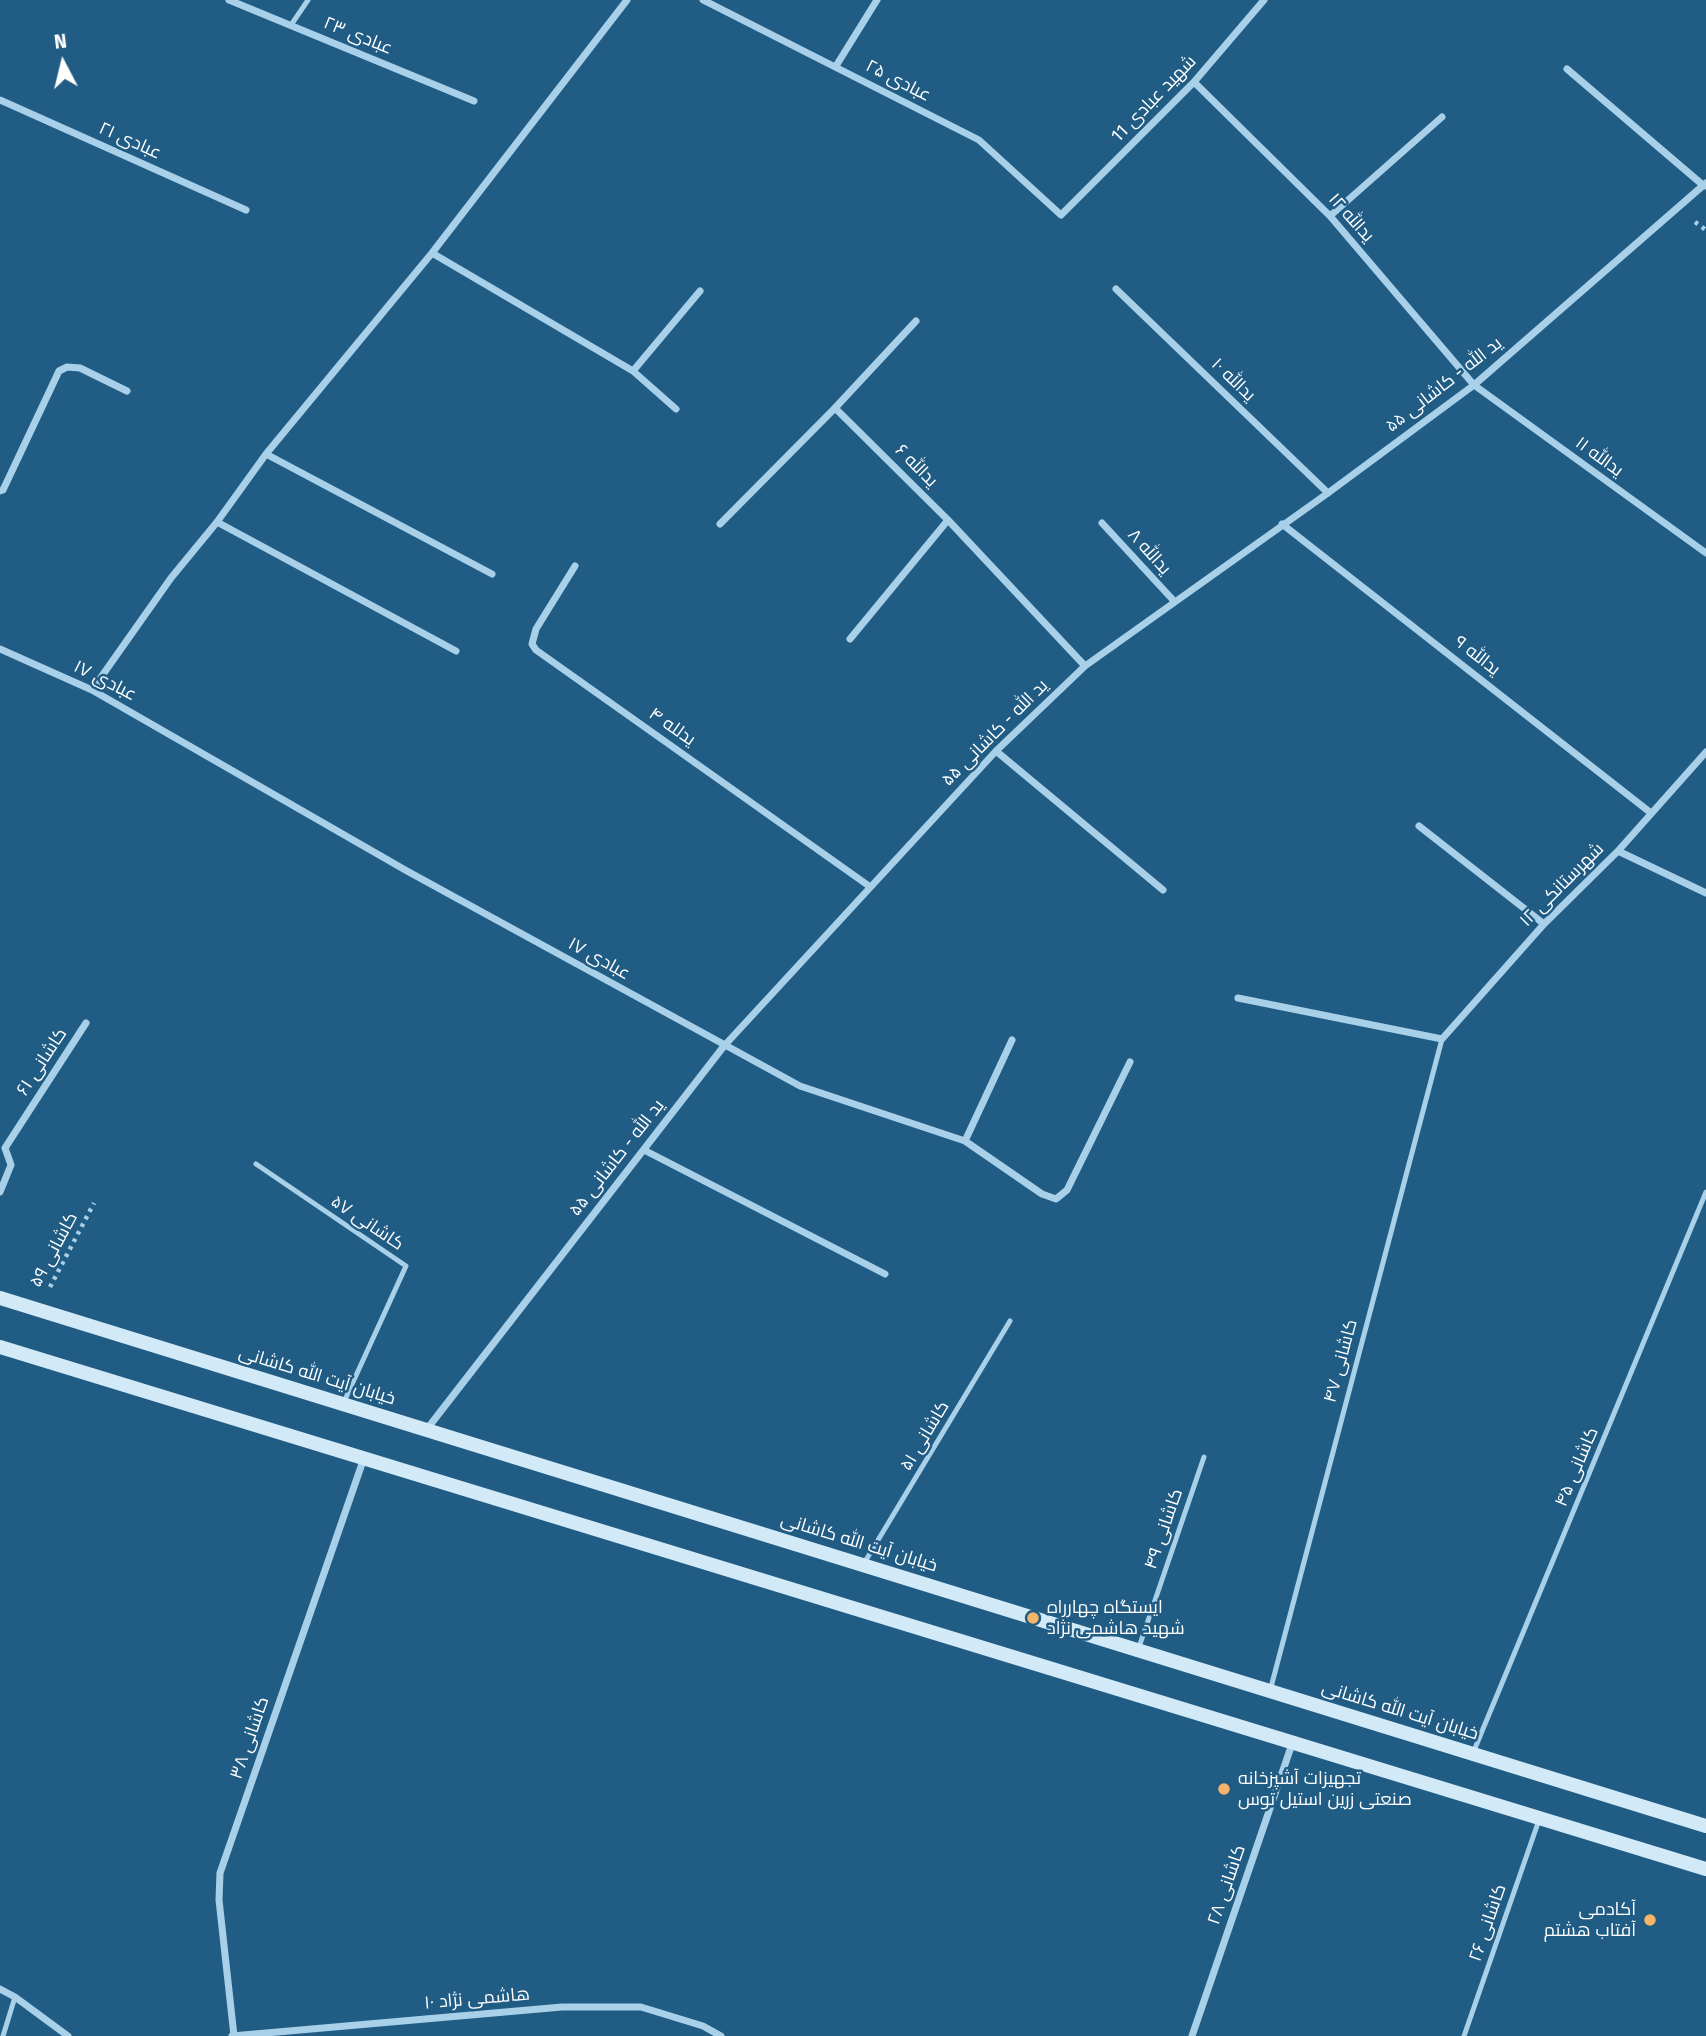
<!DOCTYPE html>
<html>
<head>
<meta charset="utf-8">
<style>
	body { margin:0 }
	#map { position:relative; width:1706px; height:2036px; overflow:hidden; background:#205c84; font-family:"Fira Sans",sans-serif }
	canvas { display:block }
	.north { position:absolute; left:28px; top:28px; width:70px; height:70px; -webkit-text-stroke:5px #205c84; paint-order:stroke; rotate:353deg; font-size:19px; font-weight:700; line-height:28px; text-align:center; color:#fff }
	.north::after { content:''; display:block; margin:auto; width:24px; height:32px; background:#fff; clip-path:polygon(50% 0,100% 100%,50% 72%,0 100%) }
</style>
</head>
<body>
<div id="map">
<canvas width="1706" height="2036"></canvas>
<div class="north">N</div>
</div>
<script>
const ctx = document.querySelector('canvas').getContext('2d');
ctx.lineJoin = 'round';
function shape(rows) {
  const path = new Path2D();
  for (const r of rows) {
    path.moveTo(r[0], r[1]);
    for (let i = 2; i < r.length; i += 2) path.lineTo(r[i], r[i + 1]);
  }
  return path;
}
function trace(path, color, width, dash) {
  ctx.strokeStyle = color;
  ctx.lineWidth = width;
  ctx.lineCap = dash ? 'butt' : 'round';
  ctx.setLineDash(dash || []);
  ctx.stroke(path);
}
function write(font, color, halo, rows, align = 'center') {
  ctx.font = font + ' "Fira Sans",Cairo,sans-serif';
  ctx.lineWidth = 5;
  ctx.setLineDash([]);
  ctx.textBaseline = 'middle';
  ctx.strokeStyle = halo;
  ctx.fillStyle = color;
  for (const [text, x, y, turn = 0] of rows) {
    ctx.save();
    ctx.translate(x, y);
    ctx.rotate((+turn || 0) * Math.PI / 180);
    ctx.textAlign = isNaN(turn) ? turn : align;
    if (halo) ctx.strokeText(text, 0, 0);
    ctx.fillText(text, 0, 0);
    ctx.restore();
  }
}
trace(shape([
	[1695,222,1706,230],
	[50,1287,94,1203]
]), '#a8d0e9', 4.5, [3.5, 5]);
trace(shape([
	[291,25,308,0],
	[256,1164,406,1266,343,1404],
	[863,1565,1010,1321],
	[1138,1650,1204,1457],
	[1270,1691,1442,1039],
	[1473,1753,1706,1192],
	[3,2036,15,1997],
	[1464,2036,1539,1820]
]), '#a8d0e9', 5);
trace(shape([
	[229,0,474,101],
	[703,0,979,140,1061,215,1194,82,1264,0],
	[836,66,877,0],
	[1567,69,1704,186],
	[1194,82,1330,216,1474,385,1706,553],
	[0,100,246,210],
	[1330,216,1442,117],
	[432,253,633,371,676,409],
	[1116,289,1328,493],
	[633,371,700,291],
	[835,408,916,321],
	[266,454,492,574],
	[0,491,3,490,59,371,67,367,80,368,127,391],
	[217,522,456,651],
	[1102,523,1174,601],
	[720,524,835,408,948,520,1085,666],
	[1282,524,1651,813],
	[575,566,536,629,532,644,536,650,869,886],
	[850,639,948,520],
	[0,649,92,690,407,871,800,1086,965,1141,1042,1194,1056,1199,1067,1190,1130,1062],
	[92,690,171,578,217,522,266,454,432,253,627,0],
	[996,751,1163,890],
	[1419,826,1544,924],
	[1618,851,1706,893],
	[1238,998,1442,1039,1544,924,1618,851,1706,752],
	[965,1141,1012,1040],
	[644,1150,885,1274],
	[0,1192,11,1165,5,1148,86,1023],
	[427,1429,724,1046,996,751,1085,666,1328,493,1474,385,1706,183],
	[0,1989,15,1997,68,2036],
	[232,2036,562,2007,641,2007,703,2026,721,2036],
	[234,2036,219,1900,220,1873,364,1458],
	[1192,2036,1292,1744]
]), '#a8d0e9', 7);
trace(shape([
	[0,1298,1706,1826],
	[0,1347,1706,1869]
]), '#d2e9f7', 14);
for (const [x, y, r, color] of [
	[1033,1618,7,"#f6b568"],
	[1224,1789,7,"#f6b568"],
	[1650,1920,7,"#f6b568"]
]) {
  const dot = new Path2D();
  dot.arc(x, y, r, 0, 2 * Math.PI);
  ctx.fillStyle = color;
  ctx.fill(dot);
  trace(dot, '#205c84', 2.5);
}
write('18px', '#fff', '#205c84', [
	["عبادی ۲۳",358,36,22],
	["عبادی ۲۵",898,81,27],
	["شهید عبادی 11",1154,99,-46],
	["عبادی ۲۱",130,141,24],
	["یدالله ۱۲",1351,218,48],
	["یدالله ۱۰",1233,380,44],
	["ید الله - کاشانی ۵۵",1444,385,-38],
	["یدالله ۱۱",1599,457,36],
	["یدالله ۶",916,466,45],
	["یدالله ۸",1149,552,48],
	["یدالله ۹",1477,656,38],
	["عبادی ۱۷",105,681,27],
	["یدلله ۴",672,727,35],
	["ید الله - کاشانی ۵۵",995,733,-45],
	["شهرستانکی ۱۲",1562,885,-45],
	["عبادی ۱۷",599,959,29],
	["کاشانی ۶۱",42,1062,-57],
	["ید الله - کاشانی ۵۵",617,1158,-52],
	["کاشانی ۵۷",367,1223,34],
	["کاشانی ۵۹",54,1250,-62],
	["کاشانی ۴۷",1341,1361,-75],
	["خیابان آیت الله کاشانی",317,1376,17],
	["کاشانی ۵۱",925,1436,-59],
	["کاشانی ۴۵",1577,1467,-67],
	["کاشانی ۴۹",1164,1529,-71],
	["خیابان آیت الله کاشانی",859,1543,17],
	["خیابان آیت الله کاشانی",1400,1711,17],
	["کاشانی ۳۸",250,1738,-71],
	["کاشانی ۲۸",1227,1885,-71],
	["کاشانی ۲۶",1488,1923,-71],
	["هاشمی نژاد ۱۰",477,1999,-5]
]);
write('18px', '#fff', '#205c84', [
	["ایستگاه چهارراه",1047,1608],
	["شهید هاشمی نژاد",1047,1629],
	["تجهیزات آشپزخانه",1238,1779],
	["صنعتی زرین استیل توس",1238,1800],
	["آکادمی",1636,1910,"right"],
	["آفتاب هشتم",1636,1931,"right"]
], 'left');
</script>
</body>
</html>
